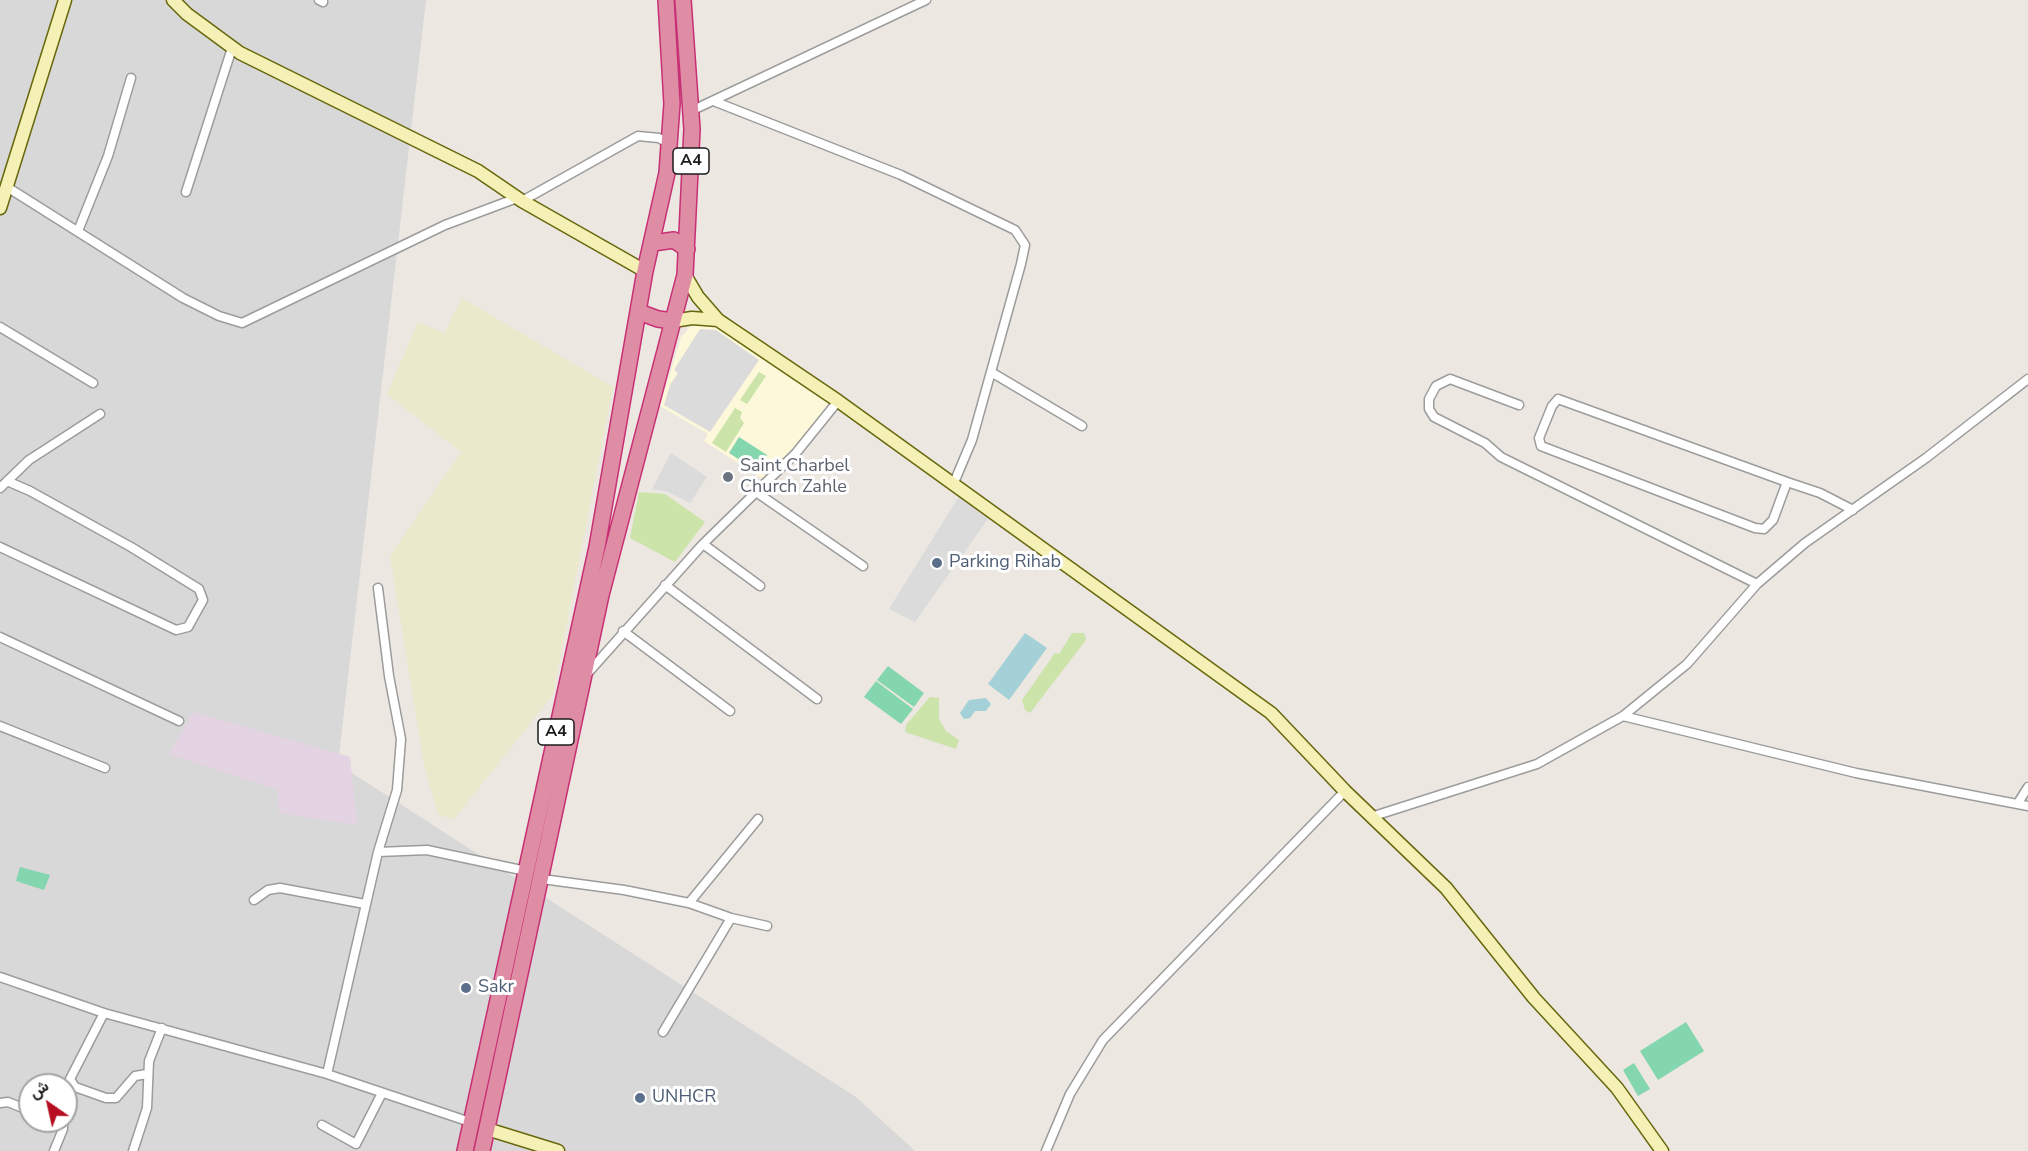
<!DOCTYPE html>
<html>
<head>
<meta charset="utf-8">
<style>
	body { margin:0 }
	#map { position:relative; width:2028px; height:1151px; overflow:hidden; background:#ece7e1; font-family:"Nunito Sans",Vazirmatn,sans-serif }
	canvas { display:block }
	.north { position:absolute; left:18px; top:1073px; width:60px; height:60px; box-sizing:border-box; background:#fff; border:2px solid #a4a4a4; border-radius:50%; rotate:326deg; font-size:16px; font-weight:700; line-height:24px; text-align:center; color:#1b1b1b }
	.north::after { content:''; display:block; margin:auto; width:21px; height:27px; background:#b70e21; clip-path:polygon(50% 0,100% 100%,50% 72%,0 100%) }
</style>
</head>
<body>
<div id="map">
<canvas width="2028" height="1151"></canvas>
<div class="north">ش</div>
</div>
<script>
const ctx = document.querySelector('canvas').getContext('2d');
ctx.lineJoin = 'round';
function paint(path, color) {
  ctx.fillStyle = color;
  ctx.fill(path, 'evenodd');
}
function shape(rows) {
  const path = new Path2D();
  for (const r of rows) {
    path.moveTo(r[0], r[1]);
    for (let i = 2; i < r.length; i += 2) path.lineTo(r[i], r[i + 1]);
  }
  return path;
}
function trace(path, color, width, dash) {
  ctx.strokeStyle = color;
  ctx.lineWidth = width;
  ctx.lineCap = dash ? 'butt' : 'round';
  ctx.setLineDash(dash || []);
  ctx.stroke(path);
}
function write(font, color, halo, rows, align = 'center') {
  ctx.font = font + ' "Nunito Sans",sans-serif';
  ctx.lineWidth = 6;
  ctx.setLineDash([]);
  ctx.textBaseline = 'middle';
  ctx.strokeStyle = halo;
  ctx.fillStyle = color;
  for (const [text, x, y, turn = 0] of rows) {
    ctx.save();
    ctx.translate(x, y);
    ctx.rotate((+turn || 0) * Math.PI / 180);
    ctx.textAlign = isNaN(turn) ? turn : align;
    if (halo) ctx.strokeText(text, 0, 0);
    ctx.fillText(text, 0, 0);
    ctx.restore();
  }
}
paint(shape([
	[0,0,426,0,338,764,856,1097,915,1151,0,1151],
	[30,1085,66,1085,66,1121,30,1121]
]), '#d9d8d8');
paint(shape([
	[193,712,350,757,357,825,279,813,278,790,169,754]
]), '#e4d3e3');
paint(shape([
	[698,325,715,326,829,403,796,449,764,480,704,441,708,434,660,406,681,337,690,327]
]), '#fcf8d9');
paint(shape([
	[462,298,613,387,553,695,454,819,438,815,424,765,390,556,461,452,387,394,418,322,444,333]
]), '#eae9cc');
paint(shape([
	[759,372,766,376,747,404,740,400],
	[735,408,742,412,740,418,744,423,726,452,712,443],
	[639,492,665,494,705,522,675,562,630,538],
	[1072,633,1084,633,1086,640,1030,713,1025,710,1022,700,1055,653,1059,654],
	[930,697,939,698,939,719,946,731,959,740,956,749,905,732,906,725]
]), '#cce3a9');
paint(shape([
	[739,437,767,455,757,471,729,453],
	[888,666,924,693,914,707,877,680],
	[876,681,913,709,901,724,864,697],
	[20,867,50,875,44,890,16,881],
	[1686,1022,1704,1051,1658,1080,1640,1051],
	[1634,1063,1650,1089,1638,1096,1623,1070]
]), '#83d6ad');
paint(shape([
	[700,329,716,330,759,360,710,432,664,405,670,385,678,373,674,370],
	[671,453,707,477,690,503,668,492,652,489],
	[961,493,990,516,915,622,889,609]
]), '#dbdbdb');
paint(shape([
	[1025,633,1047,648,1009,700,988,684],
	[986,698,991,704,986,711,975,711,970,718,964,719,960,713,969,700]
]), '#a3d1d7');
const street = shape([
	[319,0,323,2],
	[716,102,901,175,1015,230,1025,245,1021,264,972,440,953,485],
	[691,111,926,0],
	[7,187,183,298,219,316,242,323,445,225,517,198],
	[186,192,232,48],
	[522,201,638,136,659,138,671,145],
	[78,231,108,156,131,78],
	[0,327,93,383],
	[991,372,1082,426],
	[1558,399,1787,482,1773,520,1764,529,1755,528,1541,446,1539,438,1552,406,1558,399],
	[1519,405,1450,379,1436,386,1429,399,1429,409,1434,417,1485,443,1501,457,1757,584],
	[1787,482,1820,493,1853,510],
	[0,488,29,460,100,414],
	[756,492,863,566],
	[703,544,760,586],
	[0,547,176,630,188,627,203,600,199,589,131,547,30,491,7,481],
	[665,585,817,699],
	[378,588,389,676,401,739,397,790,378,852],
	[623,631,730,711],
	[0,637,179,721],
	[586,675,703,544,796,453,838,401],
	[1623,716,1856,773,2028,806],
	[0,726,105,768],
	[2018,803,2028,787],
	[1374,816,1537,764,1623,716,1687,664,1757,584,1805,543,1926,458,2028,379],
	[542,879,624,890,689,903,731,918,767,926],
	[254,900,268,890,280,888,365,904],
	[689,903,758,819],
	[0,977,104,1013,327,1074,470,1122],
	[104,1013,70,1079,75,1087,106,1098,116,1098,135,1076,147,1074],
	[663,1032,731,918],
	[327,1074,378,852,427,850,526,871],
	[0,1103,8,1102,30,1111],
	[322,1125,356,1144,382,1093],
	[54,1151,63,1129,63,1123,58,1121],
	[133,1151,147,1108,149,1061,162,1028],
	[1046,1151,1070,1094,1103,1040,1345,791]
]);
const secondary = shape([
	[173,0,187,14,240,53,478,171,522,201,645,271],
	[0,208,65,0],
	[685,275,698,297,718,320,838,401,1271,713,1345,791,1446,888,1534,998,1617,1088,1662,1151],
	[673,321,692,318,718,320],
	[487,1129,558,1151]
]);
const highway = shape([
	[653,243,674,240,687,249],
	[639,312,658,319,673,321],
	[465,1151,597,547,645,271,667,173,672,104,666,0],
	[482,1151,601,595,685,275,692,129,683,0]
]);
trace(street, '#9c9c9c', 11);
trace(secondary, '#67670c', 15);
trace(highway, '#c73074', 18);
trace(street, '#fff', 8);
trace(secondary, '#f4f0b6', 12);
trace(highway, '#df8da5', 15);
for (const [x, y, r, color] of [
	[728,477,6,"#6b7280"],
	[937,563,6,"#5c6f8a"],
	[466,988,6,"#5c6f8a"],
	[640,1098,6,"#5c6f8a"]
]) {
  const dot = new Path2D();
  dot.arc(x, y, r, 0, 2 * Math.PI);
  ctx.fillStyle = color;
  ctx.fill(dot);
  trace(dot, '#fff', 2);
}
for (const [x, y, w] of [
	[691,161,36],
	[556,732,36]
]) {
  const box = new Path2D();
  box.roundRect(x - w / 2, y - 13, w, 26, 4.5);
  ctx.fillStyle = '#fff';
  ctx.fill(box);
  trace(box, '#1b1b1b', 1.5);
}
write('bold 16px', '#1b1b1b', null, [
	["A4",691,161],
	["A4",556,732]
]);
write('18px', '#5b616d', '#fff', [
	["Saint Charbel",740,467],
	["Church Zahle",740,488]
], 'left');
write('18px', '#4e5e75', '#fff', [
	["Parking Rihab",949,563],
	["Sakr",478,988],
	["UNHCR",652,1098]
], 'left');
</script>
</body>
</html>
